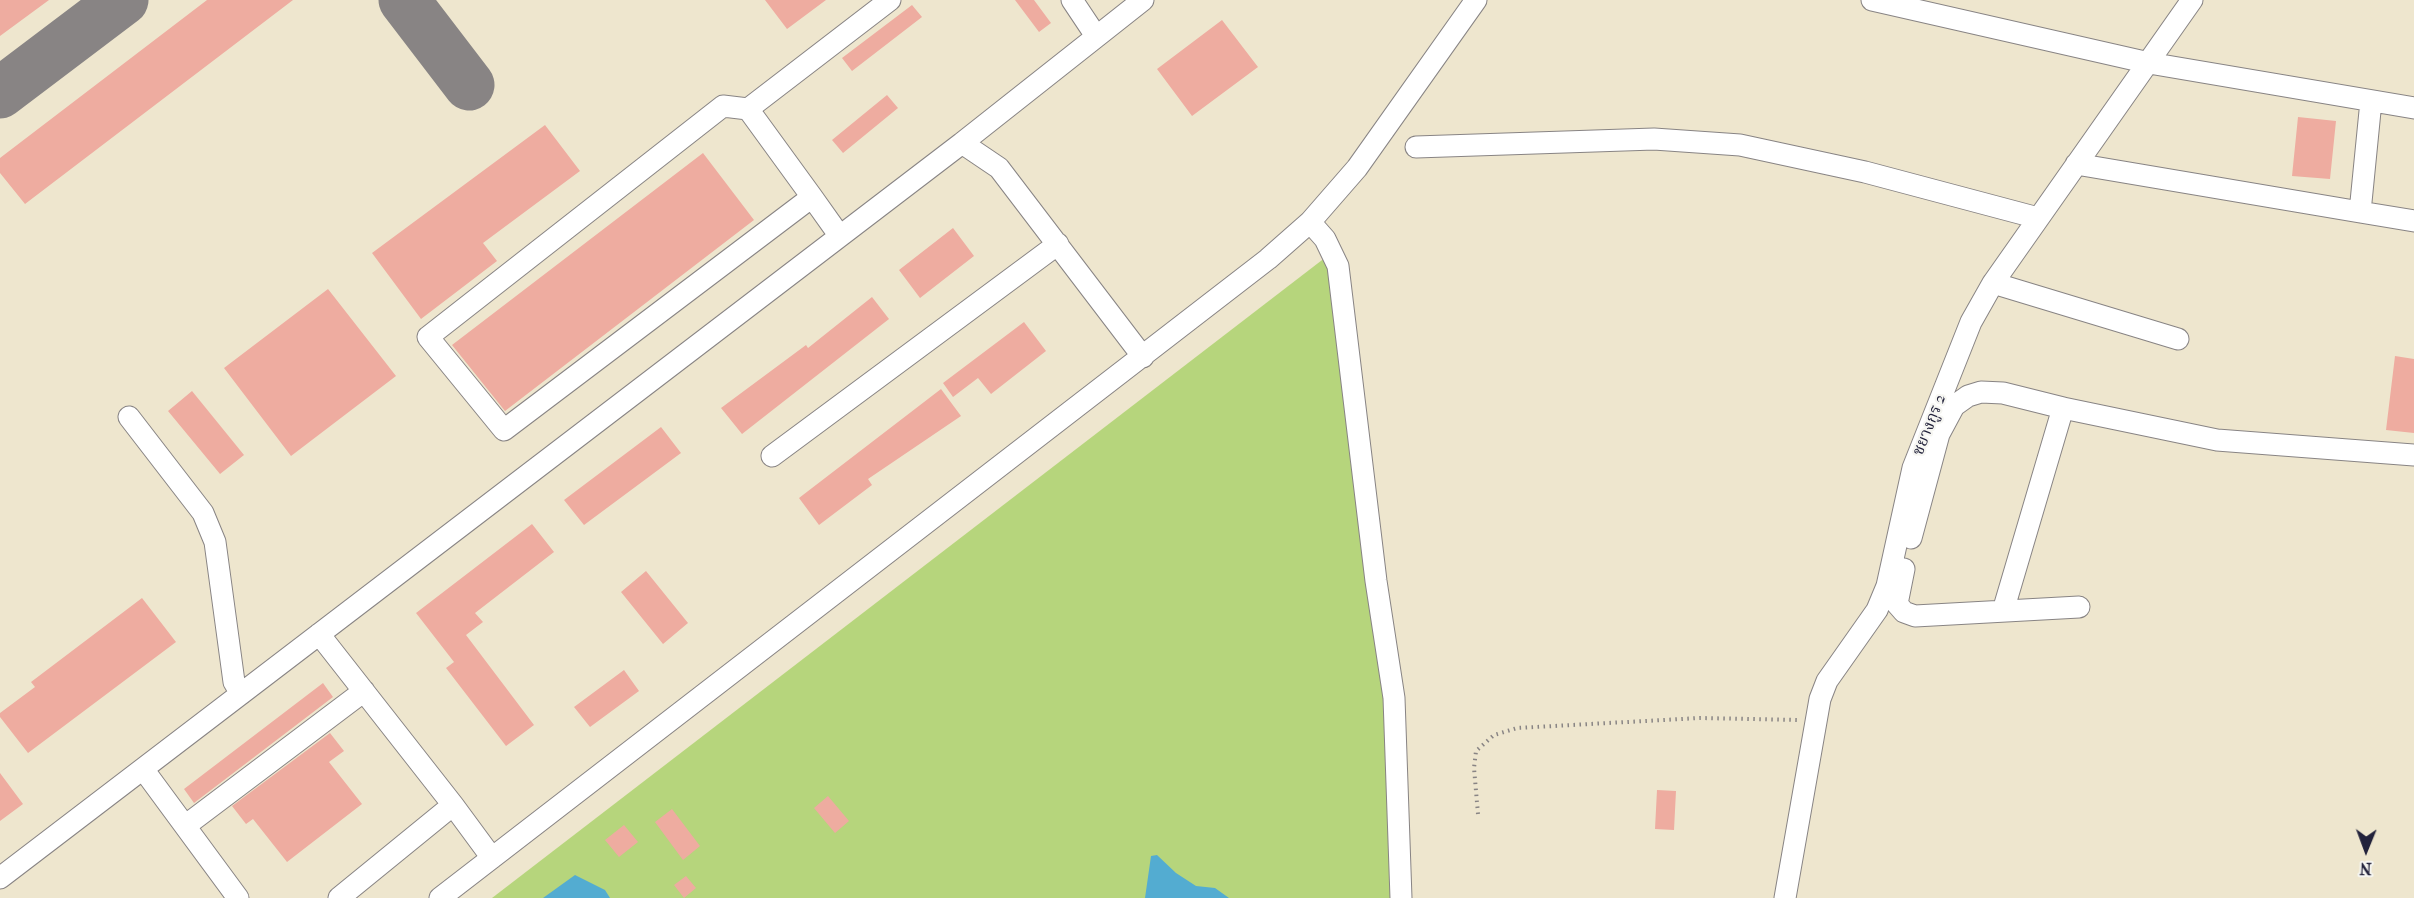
<!DOCTYPE html>
<html>
<head>
<meta charset="utf-8">
<style>
	body { margin:0 }
	#map { position:relative; width:2414px; height:898px; overflow:hidden; background:#eee6ce; font-family:"IM FELL French Canon",serif }
	canvas { display:block }
	.north { position:absolute; left:2336px; top:820px; width:60px; height:60px; -webkit-text-stroke:4px #f6f6f2; paint-order:stroke; rotate:181deg; font-size:16px; font-weight:700; line-height:24px; text-align:center; color:#22223b }
	.north::after { content:''; display:block; margin:auto; width:21px; height:27px; background:#22223b; clip-path:polygon(50% 0,100% 100%,50% 72%,0 100%) }
</style>
</head>
<body>
<div id="map">
<canvas width="2414" height="898"></canvas>
<div class="north">N</div>
</div>
<script>
const ctx = document.querySelector('canvas').getContext('2d');
ctx.lineJoin = 'round';
function paint(path, color) {
  ctx.fillStyle = color;
  ctx.fill(path, 'evenodd');
}
function shape(rows) {
  const path = new Path2D();
  for (const r of rows) {
    path.moveTo(r[0], r[1]);
    for (let i = 2; i < r.length; i += 2) path.lineTo(r[i], r[i + 1]);
  }
  return path;
}
function trace(path, color, width, dash) {
  ctx.strokeStyle = color;
  ctx.lineWidth = width;
  ctx.lineCap = dash ? 'butt' : 'round';
  ctx.setLineDash(dash || []);
  ctx.stroke(path);
}
function write(font, color, halo, rows, align = 'center') {
  ctx.font = font + ' "IM FELL French Canon","Noto Serif Thai",serif';
  ctx.lineWidth = 4.5;
  ctx.setLineDash([]);
  ctx.textBaseline = 'middle';
  ctx.strokeStyle = halo;
  ctx.fillStyle = color;
  for (const [text, x, y, turn = 0] of rows) {
    ctx.save();
    ctx.translate(x, y);
    ctx.rotate((+turn || 0) * Math.PI / 180);
    ctx.textAlign = isNaN(turn) ? turn : align;
    if (halo) ctx.strokeText(text, 0, 0);
    ctx.fillText(text, 0, 0);
    ctx.restore();
  }
}
paint(shape([
	[1326,257,1334,269,1389,700,1396,898,492,898]
]), '#b6d57c');
paint(shape([
	[1157,855,1176,873,1196,886,1215,888,1229,898,1145,898,1151,856],
	[575,875,605,890,610,898,543,898]
]), '#53acd1');
trace(shape([
	[404,0,469,85],
	[0,93,123,0]
]), '#888484', 51);
paint(shape([
	[0,0,49,0,0,36],
	[207,0,293,0,25,204,0,173,0,158],
	[765,0,826,0,787,29],
	[1015,0,1034,0,1051,23,1039,32],
	[912,5,922,17,852,71,842,58],
	[1222,20,1258,67,1192,116,1157,69],
	[887,95,898,108,843,153,832,140],
	[2298,117,2336,121,2330,179,2292,176],
	[545,125,580,171,483,243,497,261,421,319,372,253],
	[703,153,754,220,505,411,452,345],
	[953,228,974,256,920,298,899,270],
	[328,289,396,376,291,456,224,368],
	[872,297,889,319,742,434,721,408,806,345,808,348],
	[1024,322,1046,351,991,394,978,378,953,397,943,383],
	[2395,356,2414,359,2414,433,2386,430],
	[941,389,961,416,868,479,872,485,819,525,799,498],
	[192,391,244,455,220,474,168,411],
	[661,427,681,453,584,525,564,500],
	[532,524,554,552,475,613,483,622,466,635,534,725,506,746,446,668,454,662,416,613],
	[646,571,688,623,663,644,621,592],
	[142,598,176,642,28,753,0,717,0,713,35,687,31,682],
	[624,670,639,691,590,727,574,707],
	[323,683,333,697,194,803,184,789],
	[330,733,344,751,329,762,362,804,287,862,253,819,246,824,232,806],
	[0,773,23,804,0,821],
	[1657,790,1676,791,1674,830,1655,829],
	[828,796,849,821,835,833,814,808],
	[672,809,700,846,683,860,655,822],
	[624,825,638,842,619,857,605,840],
	[686,876,696,888,684,898,674,885]
]), '#eeaca0');
const minor = shape([
	[1072,0,1096,36],
	[1872,0,2149,63,2414,108],
	[2371,101,2360,212,2414,221],
	[748,109,890,0],
	[962,143,1143,0],
	[1416,147,1654,139,1740,145,1865,172,2038,218],
	[2076,164,2360,212],
	[812,197,504,430,428,337,723,106,748,109,812,197,839,235],
	[1310,222,1325,239,1338,266,1376,581,1394,698,1401,898],
	[1993,283,2178,339],
	[129,417,203,513,215,542,234,682,241,694],
	[772,456,1058,244],
	[1911,538,1939,434,1954,406,1968,396,1981,392,2003,393,2063,408],
	[1904,569,1897,604,1904,612,1915,616,2079,607],
	[2003,611,2063,408,2217,440,2414,455],
	[319,634,453,805,492,858],
	[143,769,238,898],
	[185,826,364,691],
	[0,878,962,143,999,168,1143,357],
	[339,898,453,805],
	[440,898,1268,259,1310,222,1357,168,1476,0],
	[1785,898,1820,699,1827,681,1877,610,1887,586,1913,468,1971,322,1993,283,2192,0]
]);
trace(minor, '#888484', 23);
trace(shape([
	[1478,814,1474,768,1476,751,1494,735,1517,728,1700,718,1799,720]
]), '#888484', 4, [1.5, 4.5]);
trace(minor, '#fff', 21);
write('16px', '#22223b', '#f6f6f2', [
	["ชยางกูร 2",1930,425,-68]
]);
</script>
</body>
</html>
